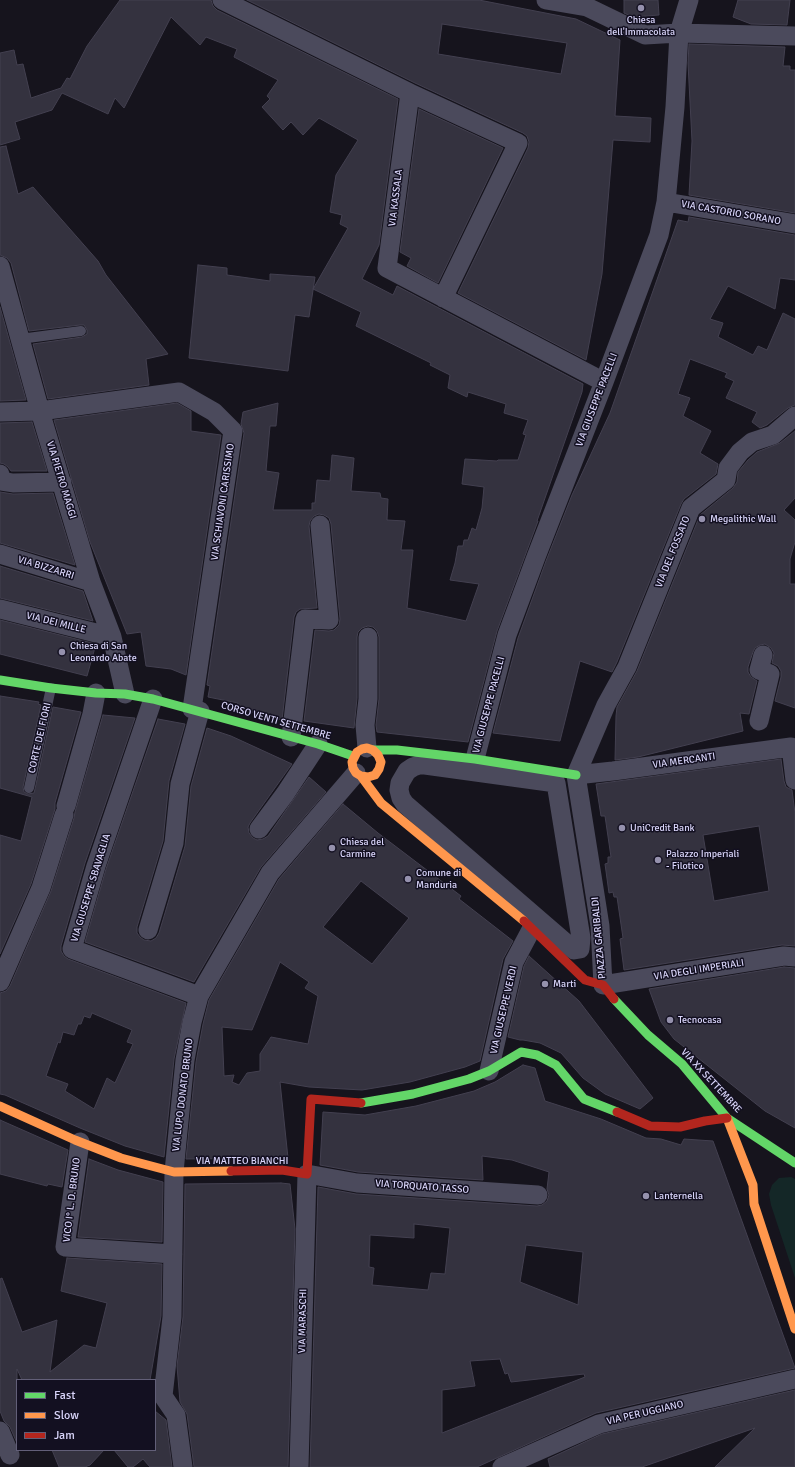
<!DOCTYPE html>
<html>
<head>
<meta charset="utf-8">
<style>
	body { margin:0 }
	#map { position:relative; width:795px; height:1467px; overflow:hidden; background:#16141d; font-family:Signika,sans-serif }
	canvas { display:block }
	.legend { position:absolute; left:16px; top:1379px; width:140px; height:72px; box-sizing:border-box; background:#131021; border:1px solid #625f78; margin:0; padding:5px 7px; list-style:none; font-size:12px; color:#d9d5fa }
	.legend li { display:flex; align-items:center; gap:8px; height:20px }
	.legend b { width:20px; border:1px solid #625f78 }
</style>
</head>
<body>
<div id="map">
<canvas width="795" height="1467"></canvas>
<ul class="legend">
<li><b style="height:5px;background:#63d668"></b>Fast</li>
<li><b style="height:5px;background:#ff974d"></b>Slow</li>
<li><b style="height:5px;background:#b3261e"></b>Jam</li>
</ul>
</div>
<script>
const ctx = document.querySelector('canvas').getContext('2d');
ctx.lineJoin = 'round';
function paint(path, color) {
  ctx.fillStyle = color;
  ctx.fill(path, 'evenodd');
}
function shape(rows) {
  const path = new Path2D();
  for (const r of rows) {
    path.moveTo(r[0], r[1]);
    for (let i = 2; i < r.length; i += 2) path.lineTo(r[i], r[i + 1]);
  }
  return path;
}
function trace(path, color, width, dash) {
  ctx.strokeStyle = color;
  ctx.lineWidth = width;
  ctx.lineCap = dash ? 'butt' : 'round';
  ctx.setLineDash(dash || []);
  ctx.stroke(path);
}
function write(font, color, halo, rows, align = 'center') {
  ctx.font = font + ' Signika,sans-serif';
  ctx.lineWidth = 3;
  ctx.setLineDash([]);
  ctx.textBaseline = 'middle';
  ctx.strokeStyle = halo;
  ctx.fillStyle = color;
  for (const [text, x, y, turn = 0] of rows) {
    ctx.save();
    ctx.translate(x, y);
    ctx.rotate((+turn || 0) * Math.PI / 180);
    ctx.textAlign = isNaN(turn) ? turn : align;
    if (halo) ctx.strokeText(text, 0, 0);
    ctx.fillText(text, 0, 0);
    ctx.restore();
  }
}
paint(shape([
	[791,1177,795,1179,795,1278,771,1205,769,1194,772,1185,779,1178]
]), '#142727');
const building = shape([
	[120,0,211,0,213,6,217,10,398,99,379,245,362,279,393,295,397,286,583,384,582,392,537,521,538,521,497,631,468,742,377,732,376,725,379,699,379,637,377,631,373,627,368,626,362,628,358,632,357,637,357,698,354,728,304,721,315,630,329,631,334,630,339,625,340,619,331,524,329,518,324,515,319,514,314,516,310,521,309,526,317,608,300,609,296,612,294,617,282,720,236,708,238,703,208,697,210,686,207,685,244,433,241,424,243,412,278,403,276,426,270,426,266,471,279,473,273,510,312,510,312,503,315,503,317,480,330,481,332,455,354,458,351,491,380,493,381,498,388,499,387,520,405,521,401,550,413,550,407,608,466,621,479,584,450,580,455,563,458,546,463,546,464,540,468,540,472,528,476,530,482,508,484,487,462,484,465,459,497,461,498,460,518,460,526,435,523,434,528,420,504,413,506,404,468,392,467,397,448,388,450,375,430,365,431,363,356,326,361,312,313,289,348,228,340,224,342,215,330,212,336,175,358,140,319,118,303,135,291,122,283,130,262,107,270,99,267,96,278,80,234,57,237,49,206,37,200,45,171,17,124,108,115,98,108,114,62,93,52,110,15,122,20,139,0,145,0,53,14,50,17,65,23,64,31,98,61,88,67,78,70,79,87,46,120,0],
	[247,0,479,0,576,19,620,40,615,116,651,118,650,142,613,140,602,274,586,360,458,293,528,148,529,142,527,136,523,133,415,83,247,0],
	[442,24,567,43,561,74,438,54,442,24],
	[624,0,658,0,659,15,633,17,624,13,624,0],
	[738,0,790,0,787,25,751,24,733,17,738,0],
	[689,44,785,47,783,66,790,66,790,70,795,70,795,213,689,195,692,141,688,63,689,44],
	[419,109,503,148,438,283,407,266,411,258,400,252,419,109],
	[6,146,18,194,33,187,98,261,106,275,168,354,146,359,149,385,48,399,33,344,82,337,87,334,87,330,84,325,80,325,29,331,11,263,7,258,0,255,0,147,6,146],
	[689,217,795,235,795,280,780,278,775,309,728,286,710,319,723,323,718,337,753,355,758,346,767,350,783,313,795,319,795,405,788,408,767,425,760,428,752,422,757,412,726,398,734,381,725,377,727,373,690,359,678,394,690,398,683,416,711,431,700,453,718,464,716,474,684,499,681,504,617,662,612,672,580,661,560,741,493,733,518,638,546,561,572,495,610,413,678,220,688,222,689,217],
	[198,265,227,268,227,275,270,281,270,274,315,277,309,317,295,315,288,371,189,358,198,265],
	[0,307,26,400,0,401,0,307],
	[177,403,191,411,191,431,221,435,186,675,171,669,146,666,141,632,127,634,90,542,54,420,177,403],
	[32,422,47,471,11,471,8,467,4,464,0,463,0,423,32,422],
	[795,431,795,498,784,510,795,520,795,542,790,559,790,584,795,584,795,708,775,701,781,677,781,671,778,666,772,663,774,653,771,648,765,644,760,645,755,648,753,652,748,667,748,672,751,677,757,681,749,714,740,713,743,731,638,757,615,760,616,716,617,707,637,671,700,515,733,488,737,482,738,472,748,460,757,452,780,443,795,431],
	[0,492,13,494,53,493,75,565,0,543,0,492],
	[0,566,83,591,93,621,0,598,0,566],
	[0,620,96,644,87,676,0,654,0,620],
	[0,696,39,702,38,704,41,705,23,787,24,792,28,794,34,793,35,789,53,707,81,712,55,803,55,809,31,884,0,954,0,835,21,841,32,797,0,788,0,696],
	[103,715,135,718,85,863,61,946,61,951,64,956,68,959,186,1003,174,1059,164,1157,125,1146,80,1128,5,1095,0,1094,0,993,6,991,10,986,51,891,74,818,75,812,103,715],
	[92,1013,132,1030,127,1042,133,1044,115,1083,107,1078,94,1109,65,1091,68,1084,46,1076,58,1042,60,1043,63,1032,74,1035,78,1024,81,1024,84,1016,90,1018,92,1013],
	[158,719,185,724,169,781,163,841,137,927,137,933,140,937,144,940,151,941,156,938,159,933,185,846,191,786,207,728,231,736,292,764,250,823,248,827,249,833,253,838,257,840,263,839,268,836,309,777,326,792,261,867,194,982,85,942,106,869,158,719],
	[781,759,784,781,786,787,792,790,795,813,795,946,782,945,624,970,620,939,623,938,617,897,614,897,613,892,609,893,605,864,608,863,608,857,611,857,605,816,601,816,596,784,781,759],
	[759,826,769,891,714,901,703,835,759,826],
	[343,804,378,833,461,896,459,899,513,941,503,959,480,1061,465,1067,410,1082,362,1090,309,1087,280,1082,288,1158,186,1159,196,1062,203,1024,209,1000,279,879,343,804],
	[361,881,409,918,372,964,323,927,361,881],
	[280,962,309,982,305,988,318,996,308,1044,271,1037,260,1054,260,1071,247,1073,239,1085,232,1082,234,1075,224,1076,222,1027,252,1030,280,962],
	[529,956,579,1001,653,1098,640,1109,605,1094,583,1078,561,1053,540,1043,523,1040,520,1040,508,1037,524,966,529,956],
	[784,967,795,968,795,1128,765,1111,674,1039,661,1022,649,989,784,967],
	[523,1065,535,1068,545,1101,601,1119,646,1138,661,1139,681,1145,684,1139,713,1141,795,1368,596,1413,477,1467,310,1467,318,1187,356,1194,537,1206,542,1205,547,1201,549,1195,547,1189,549,1172,512,1160,482,1156,483,1180,358,1172,320,1165,323,1112,365,1115,416,1106,474,1091,495,1082,523,1065],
	[414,1224,450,1228,445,1274,431,1273,428,1290,372,1285,374,1268,369,1267,370,1235,414,1238,414,1224],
	[526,1245,583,1252,578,1305,520,1282,526,1245],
	[500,1359,505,1374,508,1373,511,1382,584,1374,585,1377,442,1433,442,1390,475,1386,470,1361,500,1359],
	[0,1120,68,1150,62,1187,48,1184,47,1186,0,1174,0,1120],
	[89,1159,118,1170,163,1182,162,1242,78,1237,89,1159],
	[281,1183,290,1184,295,1229,288,1467,194,1467,187,1414,180,1402,177,1366,183,1317,185,1184,281,1183],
	[67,1258,162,1264,161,1316,150,1380,22,1380,17,1369,17,1443,10,1427,4,1421,0,1411,0,1279,2,1278,22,1332,57,1320,50,1372,84,1345,96,1348,107,1303,61,1291,67,1258],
	[795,1390,795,1467,715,1467,755,1428,642,1467,550,1467,548,1459,602,1434,795,1390],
	[155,1411,166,1420,172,1467,150,1467,143,1459,133,1467,128,1467,114,1450,155,1450,155,1411],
	[52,1450,104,1450,90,1465,85,1467,59,1467,52,1450]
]);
paint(building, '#34323f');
trace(building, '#434050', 1);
trace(shape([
	[20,339,81,331],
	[29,788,51,688]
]), '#4b4a5c', 10);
trace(shape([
	[222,0,410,93,387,268,604,382],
	[546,0,587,7,645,35,679,33,795,36],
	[410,93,518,143,443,298],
	[666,202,795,224],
	[0,266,40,411,91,582,112,637,125,694],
	[0,412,40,411,179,392,214,412,233,431,192,709],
	[0,474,1,481,13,483,62,482],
	[0,554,91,582],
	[0,609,112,637],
	[153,699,96,866,72,949,199,996],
	[759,721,770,674,759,670,763,655],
	[291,737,305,619,329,620,320,525],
	[791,747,795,780],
	[367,748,365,725,368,699,368,637],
	[475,759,507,635,536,557,604,382,659,235,666,202,675,107,679,33,689,0],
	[419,765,425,765,556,783,581,938,580,949,574,950,405,804,401,798,399,790,400,783,407,771,413,767,419,765],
	[576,775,606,705,627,667,691,508,726,480,728,468,740,452,752,442,773,435,795,416],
	[576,775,600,926,603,985,784,956,795,957],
	[576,775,613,771,791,747],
	[66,806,92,714,96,693],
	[259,829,285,794,318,744],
	[148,930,174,843,180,784,200,711],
	[0,982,41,888,64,815],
	[489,1071,514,962,532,928],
	[80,1142,65,1247,173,1254],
	[163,1396,172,1317,174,1172,185,1060,192,1022,199,996,270,873,356,773],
	[163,1396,176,1415,183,1467],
	[0,1431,10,1455],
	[299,1467,307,1174,357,1183,538,1195],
	[502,1467,599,1424,795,1379]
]), '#4b4a5c', 19);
trace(shape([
	[0,680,51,688,96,693,125,694,153,699,318,744,353,756],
	[373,750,397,750,475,759,576,775],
	[614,999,648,1035,682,1064,727,1118,795,1163],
	[361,1103,413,1094,469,1079,489,1071,521,1052,537,1055,556,1065,584,1099,617,1112]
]), '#63d668', 9);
trace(shape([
	[361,776,368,777,375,775,379,769,381,762,378,755,373,750,367,748,362,749,357,752,352,762,353,768,356,773,361,776,381,803,524,921],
	[0,1106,75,1140,121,1158,174,1172,231,1171],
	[727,1118,753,1185,754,1204,795,1329]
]), '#ff974d', 9);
trace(shape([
	[524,921,585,980,603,985,614,999],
	[617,1112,650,1126,680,1127,705,1121,727,1118],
	[231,1171,282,1170,307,1174,311,1099,361,1103]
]), '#b3261e', 9);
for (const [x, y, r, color] of [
	[641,8,4,"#9591ad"],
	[702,519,4,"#9591ad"],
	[62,652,4,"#9591ad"],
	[622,828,4,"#9591ad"],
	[332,848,4,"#9591ad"],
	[658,860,4,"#9591ad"],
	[408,879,4,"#9591ad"],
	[545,984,4,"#9591ad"],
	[670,1020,4,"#9591ad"],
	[646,1196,4,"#9591ad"]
]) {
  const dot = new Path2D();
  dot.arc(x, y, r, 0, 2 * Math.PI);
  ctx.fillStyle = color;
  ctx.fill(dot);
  trace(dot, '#131021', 1.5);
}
write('10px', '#d9d5fa', '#131021', [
	["Chiesa",641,20,"center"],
	["dell'Immacolata",641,32,"center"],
	["Megalithic Wall",710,519],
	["Chiesa di San",70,646],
	["Leonardo Abate",70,658],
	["UniCredit Bank",630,828],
	["Chiesa del",340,842],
	["Carmine",340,854],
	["Palazzo Imperiali",666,854],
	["- Filotico",666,866],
	["Comune di",416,873],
	["Manduria",416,885],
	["Marti",553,984],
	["Tecnocasa",678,1020],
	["Lanternella",654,1196]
], 'left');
write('10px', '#d9d5fa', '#131021', [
	["VIA KASSALA",396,198,-83],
	["VIA CASTORIO SORANO",731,213,10],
	["VIA GIUSEPPE PACELLI",597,400,-69],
	["VIA PIETRO MAGGI",61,480,73],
	["VIA SCHIAVONI CARISSIMO",223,502,-82],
	["VIA DEL FOSSATO",673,552,-68],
	["VIA BIZZARRI",46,568,17],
	["VIA DEI MILLE",56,623,14],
	["VIA GIUSEPPE PACELLI",489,705,-75],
	["CORSO VENTI SETTEMBRE",276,721,16],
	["CORTE DEI FIORI",40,738,-77],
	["VIA MERCANTI",684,761,-8],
	["VIA GIUSEPPE SBAVAGLIA",91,888,-73],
	["PIAZZA GARIBALDI",599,938,-95],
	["VIA DEGLI IMPERIALI",699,970,-9],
	["VIA GIUSEPPE VERDI",504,1010,-77],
	["VIA XX SETTEMBRE",711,1081,47],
	["VIA LUPO DONATO BRUNO",183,1095,-83],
	["VIA MATTEO BIANCHI",242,1161],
	["VIA TORQUATO TASSO",422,1187,4],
	["VICO I° L. D. BRUNO",72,1200,-83],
	["VIA MARASCHI",303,1321,-89],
	["VIA PER UGGIANO",645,1413,-13]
]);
</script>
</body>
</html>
